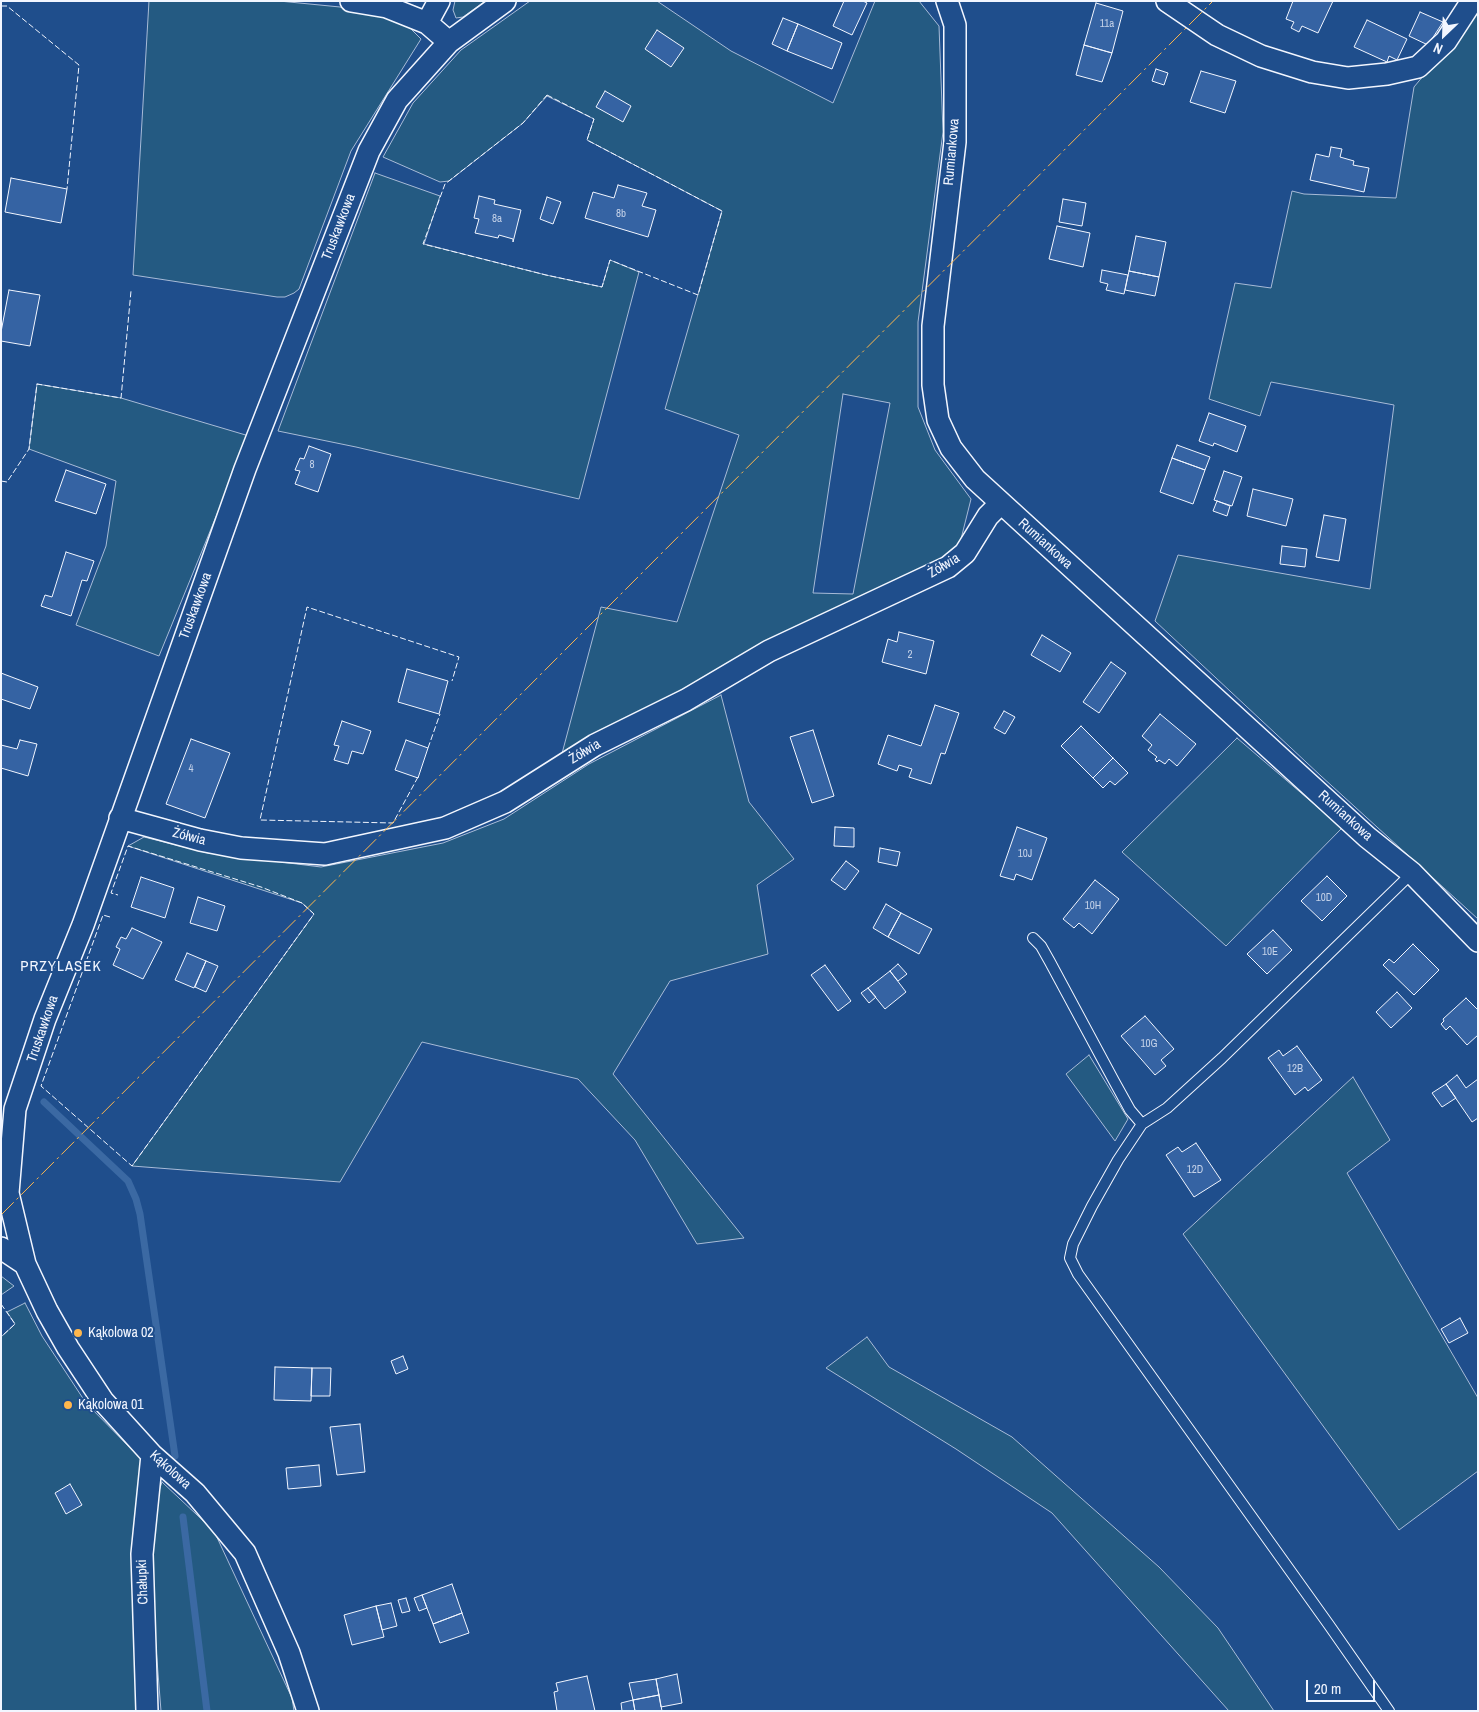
<!DOCTYPE html>
<html>
<head>
<meta charset="utf-8">
<style>
	body { margin:0 }
	#map { position:relative; width:1479px; height:1712px; overflow:hidden; background:#1f4e8c; font-family:"Archivo Narrow",sans-serif }
	canvas { display:block }
	.frame { position:absolute; inset:0; border:2px solid #f2f6ff; pointer-events:none }
	.north { position:absolute; left:1419px; top:10px; width:50px; height:50px; -webkit-text-stroke:4px #1f4e8c; paint-order:stroke; rotate:204deg; font-size:14px; font-weight:700; line-height:20px; text-align:center; color:#f2f6ff }
	.north::after { content:''; display:block; margin:auto; width:18px; height:22px; background:#f2f6ff; clip-path:polygon(50% 0,100% 100%,50% 72%,0 100%) }
	.scale { position:absolute; left:1306px; top:1680px; width:69px; height:22px; box-sizing:border-box; border:2px solid #f2f6ff; border-top:0; padding-left:6px; font-size:15px; line-height:18px; white-space:nowrap; color:#f2f6ff; -webkit-text-stroke:4px #1f4e8c; paint-order:stroke }
</style>
</head>
<body>
<div id="map">
<canvas width="1479" height="1712"></canvas>
<div class="frame"></div>
<div class="north">N</div>
<div class="scale">20 m</div>
</div>
<script>
const ctx = document.querySelector('canvas').getContext('2d');
ctx.lineJoin = 'round';
function paint(path, color) {
  ctx.fillStyle = color;
  ctx.fill(path, 'evenodd');
}
function shape(rows) {
  const path = new Path2D();
  for (const r of rows) {
    path.moveTo(r[0], r[1]);
    for (let i = 2; i < r.length; i += 2) path.lineTo(r[i], r[i + 1]);
  }
  return path;
}
function trace(path, color, width, dash) {
  ctx.strokeStyle = color;
  ctx.lineWidth = width;
  ctx.lineCap = dash ? 'butt' : 'round';
  ctx.setLineDash(dash || []);
  ctx.stroke(path);
}
function write(font, color, halo, rows, align = 'center') {
  ctx.font = font + ' "Archivo Narrow",sans-serif';
  ctx.lineWidth = 4;
  ctx.setLineDash([]);
  ctx.textBaseline = 'middle';
  ctx.strokeStyle = halo;
  ctx.fillStyle = color;
  for (const [text, x, y, turn = 0] of rows) {
    ctx.save();
    ctx.translate(x, y);
    ctx.rotate((+turn || 0) * Math.PI / 180);
    ctx.textAlign = isNaN(turn) ? turn : align;
    if (halo) ctx.strokeText(text, 0, 0);
    ctx.fillText(text, 0, 0);
    ctx.restore();
  }
}
const green = shape([
	[149,1,279,1,340,7,403,21,421,39,351,151,299,289,294,293,285,297,277,297,133,275,149,1],
	[455,1,485,1,463,17,456,18,453,10,455,1],
	[530,1,657,1,731,51,833,103,875,1,919,1,939,26,943,132,918,322,918,407,935,450,971,499,958,551,560,761,601,607,677,622,739,435,665,409,722,211,587,140,594,119,547,96,523,123,449,181,440,182,383,157,413,103,461,50,530,1],
	[843,394,890,403,853,594,813,593,843,394],
	[1478,10,1478,919,1321,776,1155,621,1178,555,1370,589,1394,405,1271,382,1260,416,1209,399,1235,283,1271,288,1292,191,1304,194,1396,198,1414,87,1478,10],
	[375,173,440,196,424,244,546,275,602,287,610,260,639,272,579,499,356,447,278,431,375,173],
	[37,384,121,398,249,436,159,656,76,625,106,546,116,481,29,449,37,384],
	[721,695,749,802,794,859,757,885,768,954,670,981,613,1074,744,1238,697,1244,635,1140,578,1079,422,1042,340,1182,132,1166,314,914,302,903,128,846,144,837,208,853,321,867,443,843,504,819,589,764,721,695],
	[1237,738,1342,828,1226,946,1122,852,1237,738],
	[1089,1055,1128,1119,1115,1141,1066,1074,1089,1055],
	[1353,1077,1390,1140,1347,1173,1478,1398,1478,1471,1399,1530,1183,1234,1353,1077],
	[1,1276,14,1286,1,1295,1,1276],
	[25,1303,42,1336,86,1403,141,1459,136,1711,1,1711,1,1337,15,1324,7,1312,25,1303],
	[867,1337,889,1367,1012,1437,1159,1567,1218,1628,1274,1711,1229,1711,1052,1513,956,1449,826,1368,867,1337],
	[162,1482,214,1531,292,1698,294,1711,161,1711,154,1622,153,1509,162,1482]
]);
paint(green, '#245a82');
trace(green, '#a8bbd7', 1);
trace(shape([
	[44,1102,128,1181,136,1199,140,1214,175,1456],
	[183,1517,207,1711]
]), '#3b69a3', 7);
const building = shape([
	[844,1,863,1,867,3,852,35,833,26,844,1],
	[1293,1,1333,1,1318,33,1302,26,1299,32,1291,28,1294,22,1286,19,1293,1],
	[1096,3,1123,11,1112,53,1084,45,1096,3],
	[1420,12,1443,22,1428,45,1409,36,1420,12],
	[783,18,798,24,787,51,772,44,783,18],
	[1367,20,1407,39,1397,60,1389,56,1387,62,1354,47,1367,20],
	[798,24,842,43,832,69,787,51,798,24],
	[657,30,684,48,671,67,645,49,657,30],
	[1084,45,1112,53,1102,82,1076,75,1084,45],
	[1156,69,1168,73,1164,85,1152,81,1156,69],
	[1201,71,1236,81,1225,113,1190,102,1201,71],
	[605,91,631,106,623,122,596,107,605,91],
	[1331,147,1342,149,1340,157,1354,161,1353,165,1369,168,1364,192,1310,180,1316,154,1329,157,1331,147],
	[11,178,67,189,61,223,5,212,11,178],
	[618,185,647,193,642,206,656,210,648,237,585,218,593,192,614,198,618,185],
	[479,196,495,200,494,204,521,210,513,242,513,239,499,235,498,238,475,233,479,219,474,218,479,196],
	[547,197,561,202,553,224,540,219,547,197],
	[1063,199,1086,203,1082,226,1059,222,1063,199],
	[1057,226,1090,233,1083,267,1049,259,1057,226],
	[1136,236,1166,242,1159,277,1129,271,1136,236],
	[1102,270,1128,275,1124,294,1106,290,1108,284,1100,282,1102,270],
	[1129,271,1159,277,1155,296,1125,290,1129,271],
	[9,290,40,295,30,346,1,341,1,332,9,290],
	[1209,413,1246,426,1237,452,1214,443,1213,446,1199,441,1209,413],
	[1177,445,1210,457,1205,470,1172,458,1177,445],
	[309,446,331,454,318,492,295,484,300,471,295,470,300,458,304,459,309,446],
	[1172,458,1205,470,1193,504,1160,492,1172,458],
	[66,470,106,484,96,514,55,501,66,470],
	[1224,471,1242,477,1232,506,1214,500,1224,471],
	[1253,489,1293,499,1286,526,1247,516,1253,489],
	[1217,501,1230,506,1227,516,1213,511,1217,501],
	[1324,515,1346,519,1339,561,1316,557,1324,515],
	[1282,546,1307,549,1305,567,1280,564,1282,546],
	[66,552,94,561,87,581,82,580,71,616,41,606,45,595,52,597,66,552],
	[899,632,934,641,926,674,882,662,888,639,897,642,899,632],
	[1042,635,1071,653,1060,672,1031,655,1042,635],
	[1111,662,1126,673,1099,713,1083,702,1111,662],
	[407,669,448,681,439,714,398,702,407,669],
	[1,673,38,687,30,709,1,699,1,673],
	[935,705,959,713,945,754,941,753,931,784,909,777,912,769,899,765,897,771,878,764,888,735,921,746,935,705],
	[1004,711,1015,717,1005,734,994,728,1004,711],
	[1160,714,1196,744,1177,766,1169,759,1165,764,1159,760,1157,762,1155,759,1157,757,1148,750,1152,745,1142,736,1160,714],
	[342,721,371,731,363,754,352,751,348,764,334,760,339,746,334,745,342,721],
	[1081,726,1113,758,1093,778,1061,746,1081,726],
	[813,730,834,796,812,803,790,737,813,730],
	[191,739,230,753,205,818,166,804,191,739],
	[20,740,37,744,28,776,1,768,1,745,17,749,20,740],
	[406,740,428,748,418,778,395,770,406,740],
	[1113,758,1128,773,1115,785,1110,781,1103,788,1093,778,1113,758],
	[835,827,854,828,854,847,834,846,835,827],
	[1017,827,1047,838,1032,880,1016,874,1014,880,1000,876,1017,827],
	[880,848,900,852,897,866,878,862,880,848],
	[846,861,859,871,845,890,831,880,846,861],
	[1327,876,1347,896,1322,921,1301,901,1327,876],
	[141,877,174,888,165,918,131,907,141,877],
	[1095,880,1119,899,1092,934,1079,923,1074,928,1063,919,1095,880],
	[198,897,225,906,217,931,190,923,198,897],
	[886,904,901,913,888,937,873,928,886,904],
	[901,913,932,929,919,954,888,937,901,913],
	[132,928,162,942,143,979,113,965,120,949,116,947,121,937,126,939,132,928],
	[1273,930,1292,950,1267,974,1247,954,1273,930],
	[1413,944,1439,970,1414,995,1383,965,1389,959,1394,963,1413,944],
	[187,953,206,961,194,988,175,980,187,953],
	[206,961,218,966,206,992,195,987,206,961],
	[898,964,907,974,898,981,890,971,898,964],
	[825,965,851,1001,838,1011,811,975,825,965],
	[890,971,906,992,885,1009,868,988,890,971],
	[868,988,876,997,869,1003,861,993,868,988],
	[1397,992,1412,1008,1391,1028,1376,1012,1397,992],
	[1466,998,1478,1010,1478,1035,1467,1045,1450,1026,1446,1030,1441,1024,1444,1021,1443,1019,1466,998],
	[1145,1016,1174,1049,1161,1060,1166,1066,1155,1075,1121,1036,1145,1016],
	[1297,1046,1322,1080,1308,1091,1305,1087,1295,1095,1268,1058,1279,1050,1283,1056,1297,1046],
	[1457,1075,1466,1088,1478,1079,1478,1118,1472,1122,1446,1084,1457,1075],
	[1446,1084,1456,1098,1442,1107,1432,1093,1446,1084],
	[1196,1143,1221,1180,1194,1197,1166,1155,1178,1147,1182,1152,1196,1143],
	[1460,1318,1468,1333,1449,1343,1441,1329,1460,1318],
	[403,1356,408,1369,396,1374,391,1361,403,1356],
	[275,1367,312,1368,311,1401,274,1400,275,1367],
	[312,1368,331,1368,330,1396,311,1396,312,1368],
	[360,1424,365,1472,337,1475,330,1427,360,1424],
	[319,1465,321,1486,288,1489,286,1468,319,1465],
	[70,1484,82,1505,66,1514,55,1493,70,1484],
	[452,1584,462,1613,433,1624,422,1595,452,1584],
	[422,1595,427,1608,419,1611,414,1598,422,1595],
	[406,1598,410,1611,402,1613,398,1600,406,1598],
	[391,1603,397,1626,382,1630,376,1606,391,1603],
	[376,1606,384,1637,352,1645,344,1615,376,1606],
	[462,1613,469,1633,440,1643,433,1624,462,1613],
	[677,1674,682,1703,661,1707,656,1679,677,1674],
	[587,1676,595,1711,557,1711,554,1692,558,1691,556,1683,587,1676],
	[656,1679,659,1695,633,1700,629,1683,656,1679],
	[659,1695,662,1711,635,1711,633,1700,659,1695],
	[633,1700,635,1711,622,1711,621,1703,633,1700]
]);
paint(building, '#3563a3');
trace(building, '#f2f6ff', 1);
const lane = shape([
	[1033,938,1041,946,1050,962,1114,1081,1130,1110,1142,1124,1167,1108,1222,1058,1412,873],
	[1142,1124,1118,1160,1092,1206,1073,1244,1070,1258,1078,1274,1329,1625,1389,1711]
]);
const street = shape([
	[351,1,387,7,427,23,449,42],
	[947,1,955,25,955,142,933,326,933,385,938,420,951,448,975,479,1367,837,1412,873,1478,941],
	[1167,1,1217,35,1261,56,1312,72,1348,78,1387,74,1418,67,1446,41,1472,1],
	[427,23,439,1],
	[120,818,200,840,241,848,325,854,445,828,505,802,595,745,686,700,769,651,948,567,965,553,988,516,1001,503],
	[1,1248,25,1264,47,1311,68,1348,103,1401,152,1455,195,1493,245,1553,289,1653,308,1711],
	[25,1264,8,1193,15,1109,45,1019,83,925,245,469,369,151,397,100,449,42,505,1],
	[147,1711,142,1554,152,1455]
]);
trace(lane, '#f2f6ff', 12);
trace(street, '#f2f6ff', 24);
trace(lane, '#1f4e8c', 10);
trace(street, '#1f4e8c', 21);
trace(shape([
	[1,6,7,6,79,65,67,189],
	[547,95,594,119,587,140,722,211,698,295,610,260,602,287,546,275,423,244,445,184,523,123,547,95],
	[1,481,7,482,29,449,37,384,121,398,131,291],
	[428,748,440,714],
	[418,777,393,823,260,820,307,607,459,657,452,681],
	[110,917,103,915,41,1086,132,1166,314,914,302,903,261,887,128,846,111,893,118,895],
	[1,1304,15,1324,1,1337]
]), '#f2f6ff', 1, [6, 2.5]);
trace(shape([
	[1,1215,1213,1]
]), '#ffb74d', 1, [18, 4, 2.5, 4]);
for (const [x, y, r, color] of [
	[78,1333,5,"#ffb74d"],
	[68,1405,5,"#ffb74d"]
]) {
  const dot = new Path2D();
  dot.arc(x, y, r, 0, 2 * Math.PI);
  ctx.fillStyle = color;
  ctx.fill(dot);
  trace(dot, '#1f4e8c', 2);
}
write('11px', '#c3d1e8', null, [
	["11a",1107,24],
	["8b",621,214],
	["8a",497,219],
	["8",312,465],
	["2",910,655],
	["4",191,769],
	["10J",1025,854],
	["10D",1324,898],
	["10H",1093,906],
	["10E",1270,952],
	["10G",1149,1044],
	["12B",1295,1069],
	["12D",1195,1170]
]);
write('14px', '#f2f6ff', '#1f4e8c', [
	["Rumiankowa",952,152,-85],
	["Truskawkowa",339,227,-69],
	["Rumiankowa",1045,544,42],
	["Żółwia",944,566,-31],
	["Truskawkowa",196,606,-70],
	["Żółwia",585,752,-31],
	["Rumiankowa",1345,816,42],
	["Żółwia",189,837,14],
	["Truskawkowa",43,1029,-71],
	["Kąkolowa",170,1470,42],
	["Chałupki",143,1582,-92]
]);
write('14px', '#f2f6ff', '#1f4e8c', [
	["Kąkolowa 02",88,1333],
	["Kąkolowa 01",78,1405]
], 'left');
ctx.letterSpacing = '1px';
write('15px', '#f2f6ff', '#1f4e8c', [
	["PRZYLASEK",61,967]
]);
ctx.letterSpacing = '0px';
</script>
</body>
</html>
